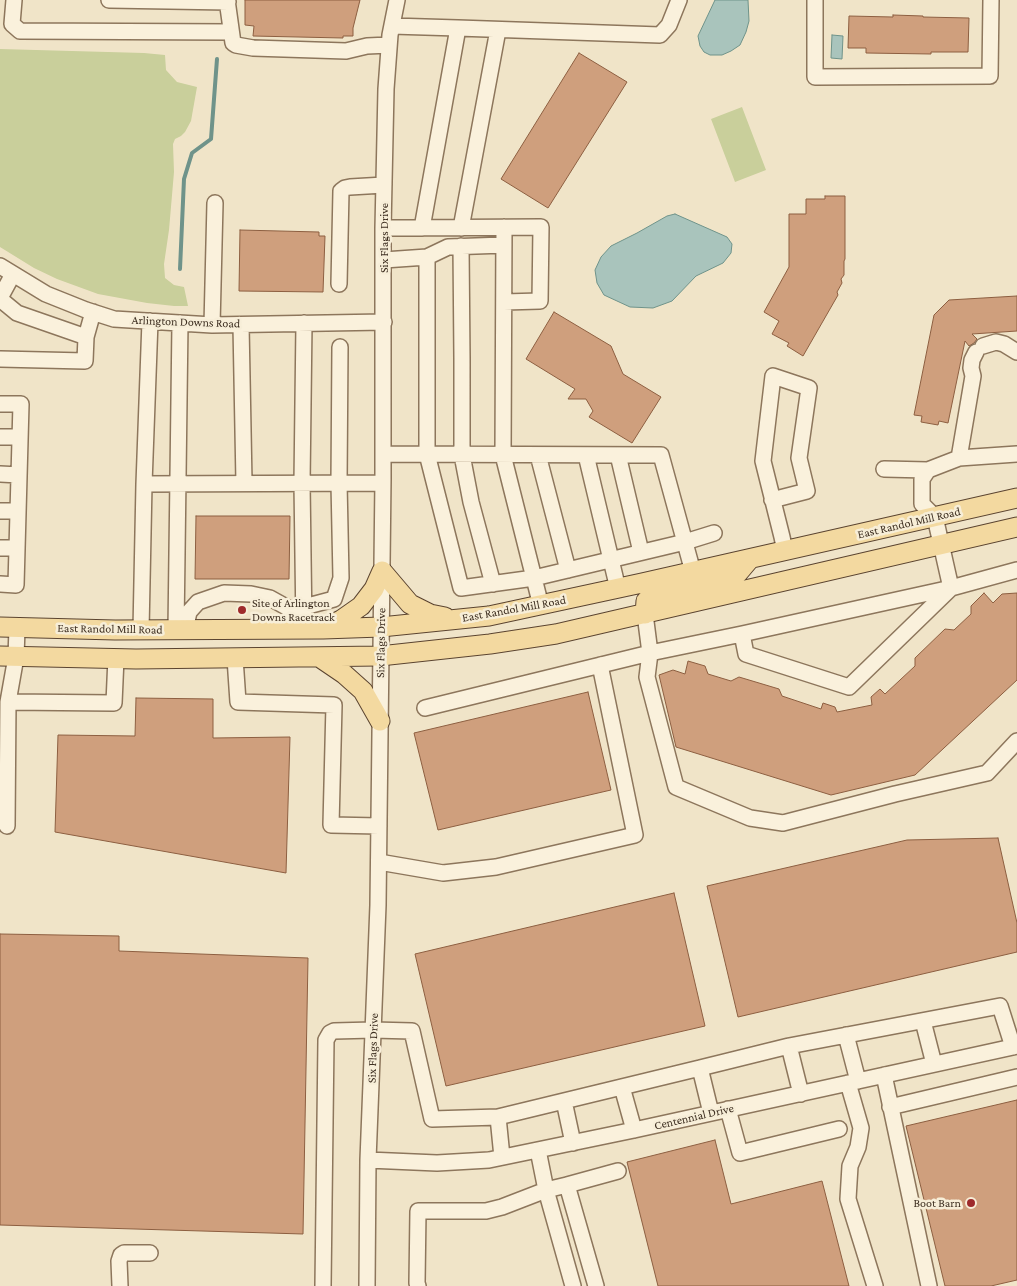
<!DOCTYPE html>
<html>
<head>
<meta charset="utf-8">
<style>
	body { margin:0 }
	canvas { display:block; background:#f0e4c8 }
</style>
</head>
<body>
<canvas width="1017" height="1286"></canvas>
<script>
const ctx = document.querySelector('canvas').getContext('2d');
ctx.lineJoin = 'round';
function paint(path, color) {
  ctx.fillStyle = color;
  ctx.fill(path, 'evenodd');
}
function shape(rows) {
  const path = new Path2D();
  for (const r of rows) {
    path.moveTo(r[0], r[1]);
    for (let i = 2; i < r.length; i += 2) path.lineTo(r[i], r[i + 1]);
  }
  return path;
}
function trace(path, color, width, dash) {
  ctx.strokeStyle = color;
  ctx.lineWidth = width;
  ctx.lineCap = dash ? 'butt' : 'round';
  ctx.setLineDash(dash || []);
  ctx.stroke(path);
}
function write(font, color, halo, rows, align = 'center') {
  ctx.font = font + ' "Crimson Pro",serif';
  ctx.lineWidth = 5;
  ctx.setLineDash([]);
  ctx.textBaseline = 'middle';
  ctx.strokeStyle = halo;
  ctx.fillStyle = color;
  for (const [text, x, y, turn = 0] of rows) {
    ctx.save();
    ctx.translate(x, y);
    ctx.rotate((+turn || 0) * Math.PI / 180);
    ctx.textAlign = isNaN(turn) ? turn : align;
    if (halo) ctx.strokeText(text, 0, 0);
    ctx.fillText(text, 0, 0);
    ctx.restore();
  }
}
paint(shape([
	[0,49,144,53,165,55,166,70,177,82,197,87,191,121,185,132,181,136,175,139,173,144,174,172,169,230,164,264,165,278,174,285,184,287,188,306,174,306,147,303,98,294,57,279,34,268,0,247],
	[742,107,766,170,735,182,711,119]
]), '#c9cf9b');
const water = shape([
	[715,0,748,0,749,21,746,32,740,45,731,51,722,55,710,55,704,52,700,46,698,36,715,0],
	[832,35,843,36,842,59,831,58,832,35],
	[675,214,727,237,732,244,731,253,723,263,696,276,672,301,653,308,630,307,604,295,597,283,595,270,601,257,611,246,637,233,667,216,675,214]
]);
paint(water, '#a9c4bc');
trace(water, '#6f938a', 1);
trace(shape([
	[180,269,184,179,192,153,211,139,217,59]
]), '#6f938a', 4);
const building = shape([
	[245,0,360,0,353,28,353,36,343,36,343,38,253,36,254,26,245,25,245,0],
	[893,15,923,16,923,17,969,18,968,52,931,52,931,54,866,53,866,48,848,48,849,16,893,17,893,15],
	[579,53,627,82,548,208,501,179,579,53],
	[825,196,845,196,845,259,844,261,844,275,841,279,842,283,837,292,838,295,803,356,787,346,789,343,772,334,779,321,764,312,789,267,789,214,806,214,806,199,825,199,825,196],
	[240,230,319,232,319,236,325,236,323,292,239,291,240,230],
	[1017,296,1017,331,972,334,977,339,974,343,969,346,965,341,948,423,939,421,938,425,921,422,922,416,914,415,934,315,949,300,1017,296],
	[554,312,611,346,623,374,661,397,632,443,589,417,593,411,586,399,568,399,575,389,526,359,554,312],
	[196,516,290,516,289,579,195,579,196,516],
	[984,593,993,603,1002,594,1017,593,1017,680,915,775,831,795,676,747,659,675,673,670,685,674,688,661,705,666,708,674,731,681,739,677,779,689,782,696,821,709,823,703,835,707,837,712,872,705,871,697,880,689,885,694,915,666,915,658,945,629,954,630,971,614,971,606,984,593],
	[588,692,611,790,438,830,414,733,588,692],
	[136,698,213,699,213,738,290,737,286,873,55,832,58,735,135,736,136,698],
	[998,838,1017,923,1017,952,738,1017,707,886,907,840,998,838],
	[674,893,705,1026,446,1086,415,954,674,893],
	[0,934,119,936,119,951,308,958,303,1234,0,1225,0,934],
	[1017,1100,1017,1280,991,1286,945,1286,906,1126,1017,1100],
	[715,1140,731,1204,822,1181,849,1286,658,1286,627,1162,715,1140]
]);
paint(building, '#cf9f7d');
trace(building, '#8d5f41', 1);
const minor = shape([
	[14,0,12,24,20,31,231,32],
	[109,0,228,2],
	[227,0,233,43,236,45,253,48,346,51,367,46,389,45],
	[815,0,815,77,990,76,991,0],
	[392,26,458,28],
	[504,227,503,455,541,606],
	[383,228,541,227,540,301,504,302],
	[422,228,458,28,660,35,669,25,679,0],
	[461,228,498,30],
	[461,246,462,359,462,455,471,502,493,584],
	[427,257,448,247,504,245],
	[384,260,427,257,427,454,461,588,534,578,685,542,714,533],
	[0,266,46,294,86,310,114,319,212,325,384,322],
	[339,284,341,191,345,188,350,187,384,185],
	[0,298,13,274],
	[0,299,17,313,86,337,93,312],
	[150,321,144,484,383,483],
	[304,323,302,483,304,629],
	[212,325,215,203],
	[241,325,244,483],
	[983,346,996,342,1004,344,1017,352],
	[976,352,972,360,971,368,973,376,959,458,1017,454],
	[0,359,85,361,86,337],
	[0,404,21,404,16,585,0,584],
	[0,437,20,437],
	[384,454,661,455,693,572],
	[538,455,568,570],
	[586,455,618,589],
	[618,455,641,552],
	[884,469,928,470],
	[0,474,19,475],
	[772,500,807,491,799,458,809,388,773,376,763,461,782,537,785,551],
	[0,511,18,511],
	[0,548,17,548],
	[304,607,334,599,341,578,339,483,340,347],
	[645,614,650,653,647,677,676,787,750,818,783,823,895,794,987,773,1017,741],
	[17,628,16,657,8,702,114,703,116,658],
	[141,630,144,484],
	[176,630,180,323],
	[185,630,189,612,198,602,224,593,251,594,270,598,288,608,294,618,296,629],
	[742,634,746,654,849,687,951,588,1017,570],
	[235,658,238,702,334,705,331,825,379,826],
	[425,708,650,653,742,634,951,588,935,517,922,504,922,479,928,470,959,458],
	[7,826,8,702],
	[379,862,443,873,496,867,635,835,600,665],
	[923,1021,934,1064],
	[846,1035,858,1081],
	[884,1075,929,1286],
	[848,1083,861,1128,858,1147,850,1166,848,1199,875,1286],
	[622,1087,634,1130],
	[801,1094,789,1046,1000,1006,1013,1047],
	[564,1101,573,1143],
	[890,1107,1017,1077],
	[728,1109,740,1153,839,1129],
	[711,1113,700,1068,789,1046],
	[498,1117,502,1157],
	[368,1160,437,1163,489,1160,634,1130,1017,1046],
	[567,1185,618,1171],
	[120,1286,119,1261,121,1255,124,1253,150,1253],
	[323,1286,326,1040,330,1033,334,1031,373,1030,412,1031,432,1119,498,1117,700,1068],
	[367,1286,368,1160,378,905,383,479,383,228,386,89,390,35,397,0],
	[418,1286,417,1283,418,1211,486,1211,502,1207,546,1190,538,1150],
	[573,1286,546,1190,567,1185,596,1286]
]);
const major = shape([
	[645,614,646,601,653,595,725,580,738,573,749,560],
	[0,627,115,630,323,629,381,627,489,616,642,583,1017,498],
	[327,627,341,620,361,606,374,589,382,571,410,604,430,614,445,617],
	[0,656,136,659,380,656,490,644,556,634,1017,527],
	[319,657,344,674,363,691,380,721]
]);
trace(minor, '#8d765c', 18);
trace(major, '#5b4430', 21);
trace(minor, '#faf1dc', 15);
trace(major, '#f3d9a0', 19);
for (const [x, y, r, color] of [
	[242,610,5,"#9e2a2b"],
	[971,1203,5,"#9e2a2b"]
]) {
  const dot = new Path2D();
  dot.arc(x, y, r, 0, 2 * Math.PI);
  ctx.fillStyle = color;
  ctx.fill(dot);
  trace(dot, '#f7eed8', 2);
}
write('12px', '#3d2e20', '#f7eed8', [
	["Six Flags Drive",384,238,-90],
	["Arlington Downs Road",186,322,2],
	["East Randol Mill Road",909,523,-13],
	["East Randol Mill Road",514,609,-10],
	["East Randol Mill Road",110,629,1],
	["Six Flags Drive",381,643,-89],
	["Six Flags Drive",373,1048,-88],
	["Centennial Drive",694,1117,-13]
]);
write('12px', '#3d2e20', '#f7eed8', [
	["Site of Arlington",252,603],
	["Downs Racetrack",252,617],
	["Boot Barn",961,1203,"right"]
], 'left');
</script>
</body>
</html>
